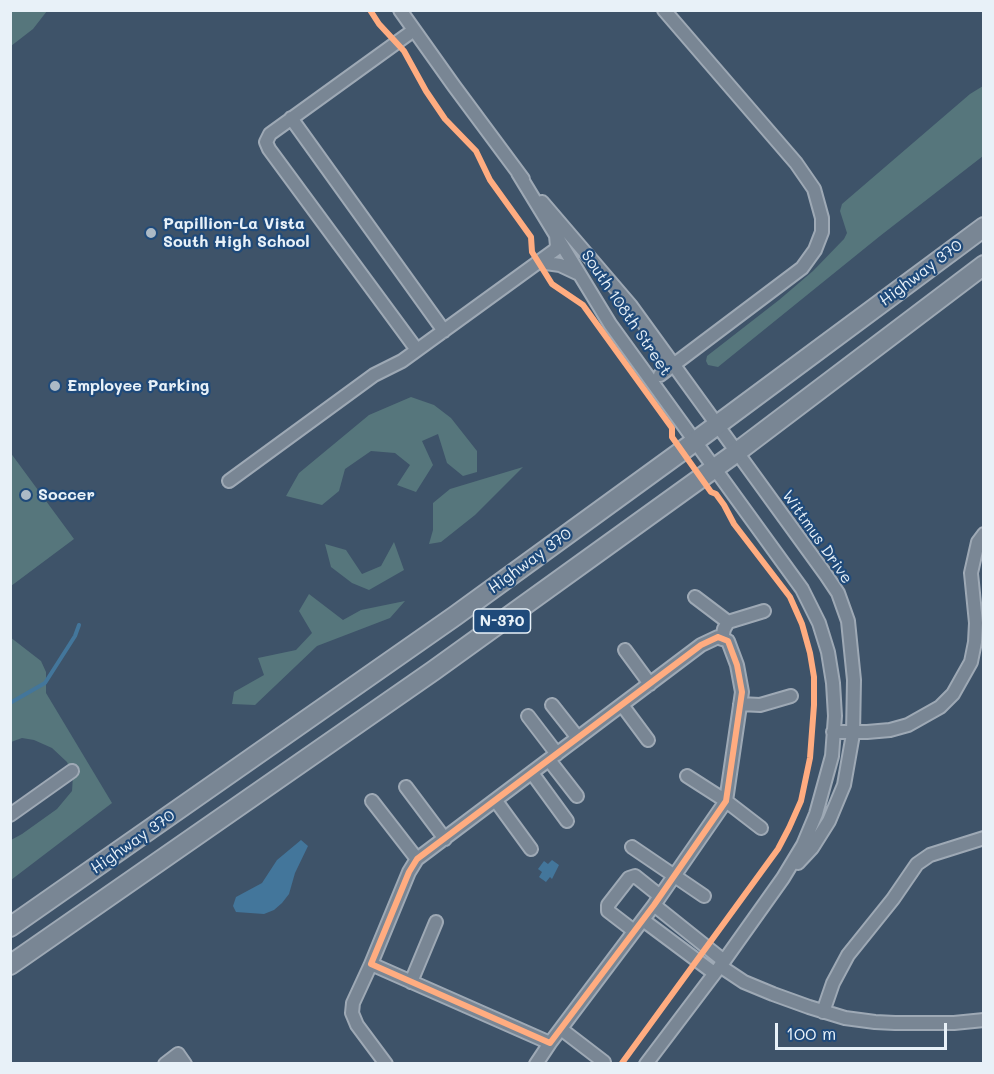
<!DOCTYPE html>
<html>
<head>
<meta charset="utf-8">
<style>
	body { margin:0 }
	#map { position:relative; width:994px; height:1074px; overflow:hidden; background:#3e5369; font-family:Mali,sans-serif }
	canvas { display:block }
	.frame { position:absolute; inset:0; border:12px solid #e8f1f8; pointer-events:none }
	.scale { position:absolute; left:775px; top:1023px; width:172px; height:27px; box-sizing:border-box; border:3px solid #e8f1f8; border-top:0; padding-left:8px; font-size:18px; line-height:21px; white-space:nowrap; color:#e8f1f8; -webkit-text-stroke:4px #1f4a7a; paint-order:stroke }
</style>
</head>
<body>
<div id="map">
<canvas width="994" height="1074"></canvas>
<div class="frame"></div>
<div class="scale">100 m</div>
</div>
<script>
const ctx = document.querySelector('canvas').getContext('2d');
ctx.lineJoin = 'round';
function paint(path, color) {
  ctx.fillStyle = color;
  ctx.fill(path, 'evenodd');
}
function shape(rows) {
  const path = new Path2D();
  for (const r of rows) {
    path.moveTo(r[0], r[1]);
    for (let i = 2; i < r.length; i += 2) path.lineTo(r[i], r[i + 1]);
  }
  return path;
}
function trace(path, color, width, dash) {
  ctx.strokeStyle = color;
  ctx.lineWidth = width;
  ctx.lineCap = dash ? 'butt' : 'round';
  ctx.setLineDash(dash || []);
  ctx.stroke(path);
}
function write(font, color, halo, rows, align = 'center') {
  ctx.font = font + ' Mali,sans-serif';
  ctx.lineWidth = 4.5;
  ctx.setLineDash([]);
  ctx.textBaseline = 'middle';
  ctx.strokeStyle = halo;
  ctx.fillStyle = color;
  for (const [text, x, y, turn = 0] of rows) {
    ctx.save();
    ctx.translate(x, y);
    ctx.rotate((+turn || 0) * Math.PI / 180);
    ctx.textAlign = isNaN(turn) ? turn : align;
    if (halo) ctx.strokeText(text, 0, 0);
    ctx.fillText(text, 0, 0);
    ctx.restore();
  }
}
paint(shape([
	[11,10,47,10,47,11,33,29,11,46],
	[983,86,983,156,880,236,718,367,708,365,706,361,707,356,779,300,813,271,844,239,847,233,840,211,842,204,970,94],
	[411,397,434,405,451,418,477,451,477,472,463,476,447,463,438,434,422,441,433,465,416,492,397,485,410,465,395,453,371,451,345,469,339,491,322,505,286,496,299,473,369,415],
	[10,452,74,539,11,586,10,586],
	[523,467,475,515,441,542,429,544,433,530,433,503,450,489],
	[394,542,404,570,369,590,352,583,331,567,325,544,346,550,362,574,381,566],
	[309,594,343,620,361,610,405,601,390,618,317,646,255,705,232,704,234,692,264,675,258,658,296,650,312,633,299,611],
	[10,637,41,661,46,672,46,693,112,803,11,880,11,840,22,834,57,809,72,791,73,776,67,762,52,748,34,740,22,738,11,742]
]), '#56767c');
paint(shape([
	[301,840,308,846,295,873,289,894,282,903,274,910,264,914,236,912,233,906,236,897,262,883,277,860],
	[552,860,559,865,552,879,550,877,546,882,539,877,542,872,538,869,544,861,548,864]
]), '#43769b');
trace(shape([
	[10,703,45,683,75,636,79,625]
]), '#43769b', 4);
const minor = shape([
	[400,10,454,86,523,179],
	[414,30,270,134,266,142,269,149,417,350],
	[291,118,444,331],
	[518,173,610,324,802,589,819,623,828,652,833,683,835,716,832,756,816,814,803,845,783,878,724,961,646,1064],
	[542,202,631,306,826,575,838,593,848,621,854,680,853,734,844,785,829,821,812,848,798,863],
	[539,262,560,265,577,273],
	[660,375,802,268,815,250,822,232,822,218,814,189,796,163,664,10],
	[229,481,374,375,402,361,555,250,557,246,556,236],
	[695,597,728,622],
	[718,637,728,641,737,665,742,692,726,801,654,905,550,1043,371,964,409,872,417,859,701,645,718,637],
	[722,639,724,629,728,622,764,611],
	[625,650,650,684],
	[740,704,760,705,791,696],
	[552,705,578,738],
	[622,705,648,740],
	[528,716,557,754],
	[833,732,867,732,890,730,908,725,940,707,953,694,971,662,975,642,976,623,971,573,978,542,984,534],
	[549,760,577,796],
	[532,773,567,821],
	[687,776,726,801,761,828],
	[406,787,445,839],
	[372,801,417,859],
	[496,801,531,849],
	[10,815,72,771],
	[632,847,704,896],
	[654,905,724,961],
	[643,920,714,973],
	[634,931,608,911,608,905,629,878,635,876,660,896],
	[371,964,353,1003,352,1013,357,1025,386,1064],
	[720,966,744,982,773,994,809,1007,845,1018,875,1022,895,1023,954,1023,984,1020],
	[411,982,436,922],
	[823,1012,833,983,848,955,893,899,917,864,930,855,984,838],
	[561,1029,604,1062],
	[165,1064,178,1054,185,1064],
	[536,1064,550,1043]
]);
const highway = shape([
	[10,927,455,616,682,451,984,227],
	[10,965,433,671,737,452,984,265]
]);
trace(minor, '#9ea9b5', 16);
trace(highway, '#9ea9b5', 22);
trace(minor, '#798694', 12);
trace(highway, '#798694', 18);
trace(shape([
	[370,10,379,24,404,51,426,91,445,119,476,151,490,180,531,237,532,252,552,284,583,305,672,428,672,437,711,492,716,494,724,505,734,524,790,597,802,624,810,653,814,677,814,705,810,758,801,801,789,828,778,849,622,1063,623,1064],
	[718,637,728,641,737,665,742,692,726,801,654,905,550,1043,371,964,409,872,417,859,701,645,718,637]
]), '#ffac80', 6);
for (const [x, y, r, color] of [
	[151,233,6,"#acbac6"],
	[55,386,6,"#acbac6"],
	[26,495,6,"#acbac6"]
]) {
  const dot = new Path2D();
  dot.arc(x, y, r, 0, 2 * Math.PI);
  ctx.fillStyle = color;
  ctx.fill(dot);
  trace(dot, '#1f4a7a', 2);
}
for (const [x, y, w] of [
	[502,621,57]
]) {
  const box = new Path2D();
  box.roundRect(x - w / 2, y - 12, w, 24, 4.5);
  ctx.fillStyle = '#1f4a7a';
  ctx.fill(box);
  trace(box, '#e8f1f8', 1.5);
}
write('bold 15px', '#e8f1f8', null, [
	["N-370",502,621]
]);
write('bold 16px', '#e8f1f8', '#1f4a7a', [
	["Papillion-La Vista",163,224],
	["South High School",163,242],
	["Employee Parking",67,386],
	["Soccer",38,495]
], 'left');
write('16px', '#e8f1f8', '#1f4a7a', [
	["Highway 370",921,273,-37],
	["South 108th Street",626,313,56],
	["Wittmus Drive",817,537,55],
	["Highway 370",530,561,-36],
	["Highway 370",133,842,-35]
]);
</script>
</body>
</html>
